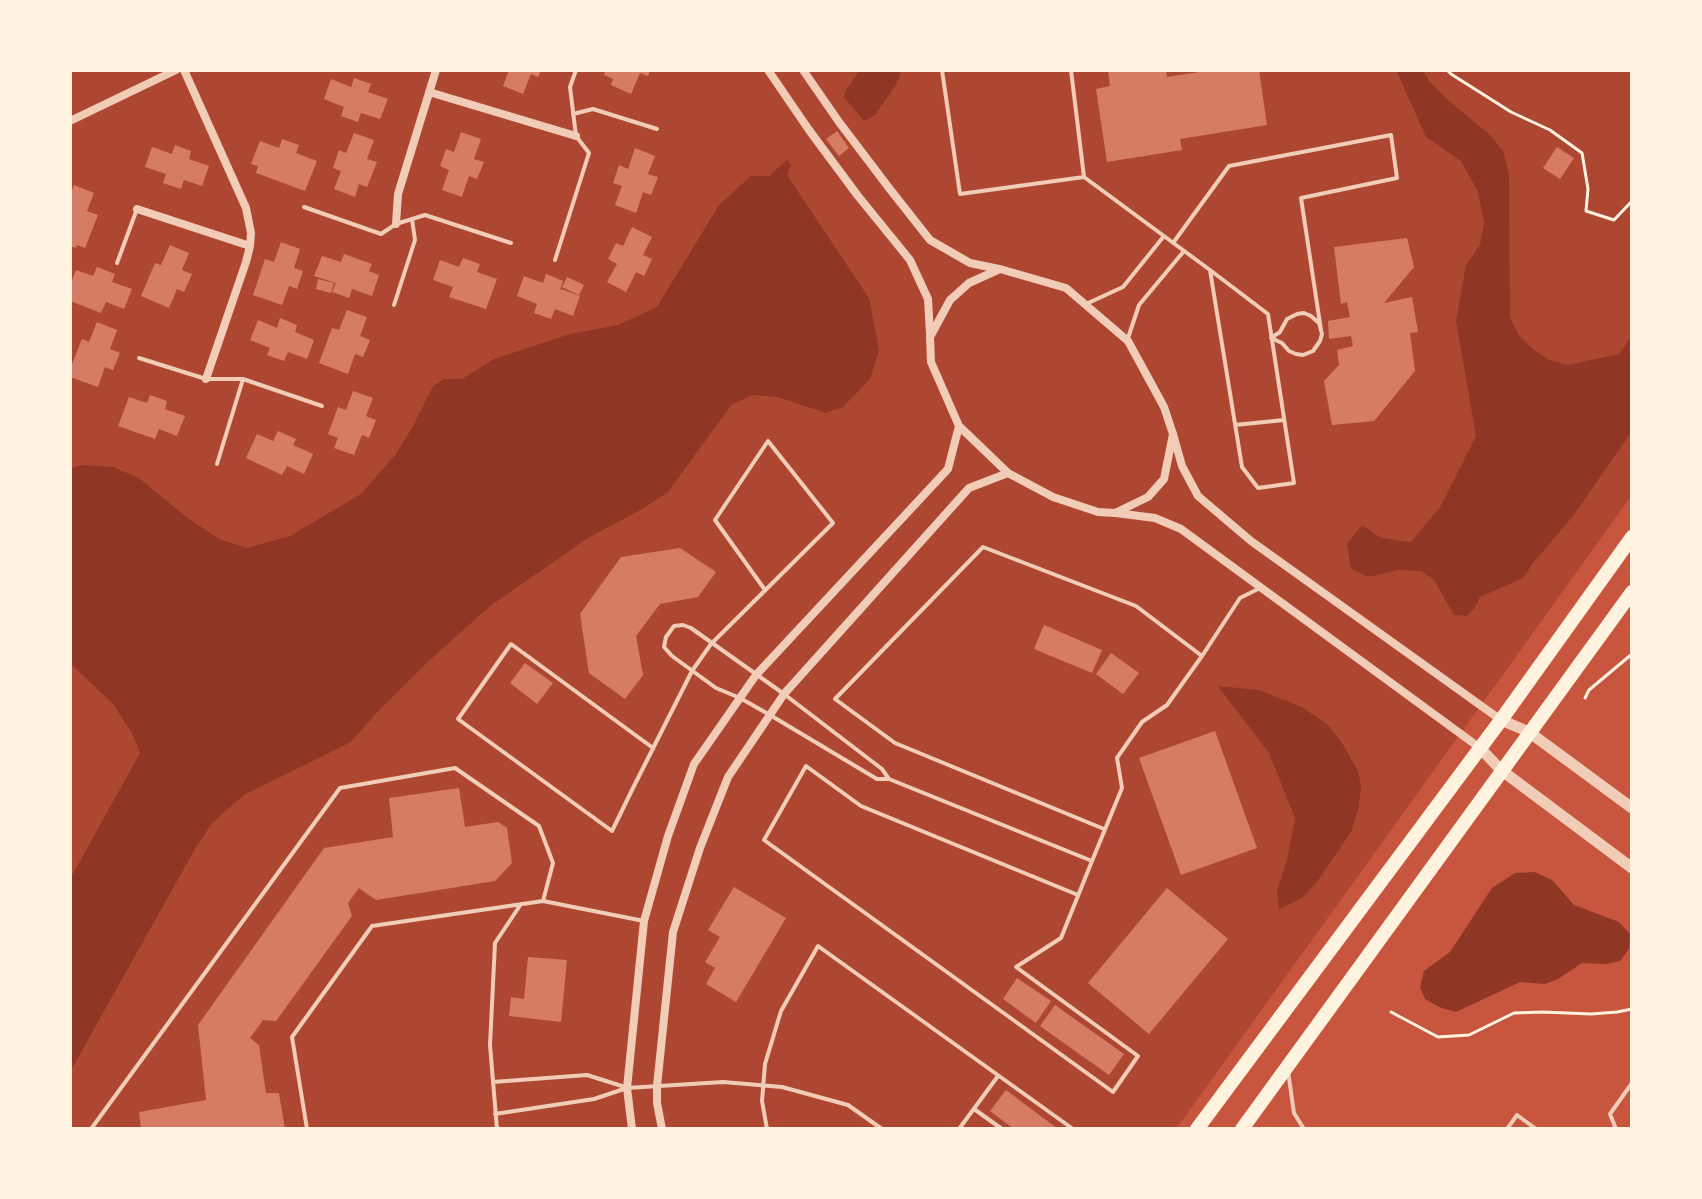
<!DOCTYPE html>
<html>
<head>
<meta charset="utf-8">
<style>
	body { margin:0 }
	#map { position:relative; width:1702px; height:1199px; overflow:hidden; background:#c8553d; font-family:"DejaVu Sans",sans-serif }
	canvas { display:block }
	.frame { position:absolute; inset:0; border:72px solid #fff3e0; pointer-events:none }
</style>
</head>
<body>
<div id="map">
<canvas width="1702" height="1199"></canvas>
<div class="frame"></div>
</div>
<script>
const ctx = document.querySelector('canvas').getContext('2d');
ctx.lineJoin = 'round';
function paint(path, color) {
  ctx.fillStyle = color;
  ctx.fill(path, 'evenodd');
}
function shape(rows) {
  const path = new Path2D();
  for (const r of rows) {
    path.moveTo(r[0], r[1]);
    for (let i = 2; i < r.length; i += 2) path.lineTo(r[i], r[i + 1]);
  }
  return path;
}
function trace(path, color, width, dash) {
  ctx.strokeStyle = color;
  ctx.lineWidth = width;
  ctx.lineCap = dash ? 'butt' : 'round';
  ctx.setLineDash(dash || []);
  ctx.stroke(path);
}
paint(shape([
	[70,70,1632,70,1632,495,1176,1129,70,1129]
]), '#ae4732');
paint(shape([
	[860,70,902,70,896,85,875,115,864,121,844,97,846,90],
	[1396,70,1422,70,1430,82,1448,100,1490,135,1503,151,1509,175,1510,317,1518,334,1534,350,1549,360,1568,365,1619,354,1632,335,1632,431,1573,516,1533,563,1523,578,1480,597,1474,609,1467,616,1454,615,1434,580,1421,571,1397,570,1374,576,1366,576,1351,569,1347,544,1362,525,1381,538,1411,542,1440,507,1476,436,1456,321,1466,265,1480,245,1484,223,1478,192,1461,161,1426,137],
	[787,160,791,165,787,175,869,298,879,350,870,379,843,407,826,413,777,397,753,395,732,404,668,492,644,508,588,538,490,606,431,659,380,709,351,742,244,795,213,822,196,847,70,1072,70,879,140,753,132,733,113,704,70,663,70,469,81,465,113,467,139,478,185,516,219,539,247,548,290,536,361,494,396,454,412,428,433,386,444,379,462,379,494,359,570,334,618,325,657,307,719,205,751,176,769,176],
	[1218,686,1259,690,1302,707,1328,725,1342,743,1358,771,1361,785,1359,807,1351,832,1317,882,1302,898,1279,909,1277,891,1287,860,1295,818,1269,753],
	[1535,872,1552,880,1574,905,1619,922,1630,934,1629,949,1620,961,1606,964,1582,963,1558,979,1545,984,1520,982,1456,1012,1439,1007,1425,999,1420,987,1424,971,1450,952,1492,888,1515,873]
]), '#8f3625');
paint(shape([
	[509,70,541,70,538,77,531,74,523,94,503,86],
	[606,70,650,70,648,76,640,73,631,94,611,85,613,79,604,75],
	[1108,70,1166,70,1167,77,1212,70,1259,70,1267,125,1180,139,1182,150,1107,162,1096,89,1110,86],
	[354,78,371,84,368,92,388,99,380,119,361,113,358,122,341,116,344,107,324,99,331,79,351,87],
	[837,131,849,148,839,156,826,139],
	[461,132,481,139,474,159,484,162,477,179,469,176,462,197,442,190,449,170,440,166,446,149,454,152],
	[354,133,374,140,367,159,377,162,367,187,359,184,355,197,334,189,341,171,333,168,339,150,346,153],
	[282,139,299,145,296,153,317,161,305,191,256,173,258,166,251,164,260,141,279,148],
	[175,145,191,151,189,159,209,166,202,186,184,180,181,189,163,183,166,174,145,167,152,147,172,154],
	[1557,147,1574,158,1560,179,1543,168],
	[635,148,655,156,648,174,658,177,651,195,643,192,636,213,615,205,622,186,613,183,619,165,628,169],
	[74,185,94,193,87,211,98,215,85,248,77,245,76,248,70,246,70,195],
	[632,227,652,237,643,255,652,259,644,276,636,272,626,292,607,282,617,264,608,259,616,243,623,246],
	[1407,238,1414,267,1384,303,1412,297,1418,332,1410,333,1415,371,1374,421,1332,425,1324,381,1339,365,1337,350,1353,346,1351,336,1329,339,1328,321,1350,317,1347,302,1341,304,1334,247],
	[281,242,300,249,294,268,303,271,297,289,289,286,282,305,253,295,265,259,274,262],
	[170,245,189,253,182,270,192,274,184,292,177,289,169,308,141,296,155,263,161,265],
	[344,254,372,264,369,271,379,275,372,296,352,289,349,298,332,292,336,283,314,276,322,256,341,262],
	[463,258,480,264,477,272,497,279,486,309,449,297,453,287,433,280,440,260,459,267],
	[97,267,115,274,112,282,132,289,124,309,106,302,101,313,70,301,70,285,76,270,93,276],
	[546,274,563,281,559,293,561,289,580,296,573,316,555,309,551,319,534,313,537,304,517,296,524,276,543,283],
	[567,277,584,285,579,295,562,287],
	[318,279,334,283,331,293,316,289],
	[347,310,367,317,360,336,370,340,363,357,355,354,348,374,319,363,332,328,339,330],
	[280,318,297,325,295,332,314,340,307,359,288,352,284,361,267,355,270,348,250,340,258,320,277,328],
	[97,322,117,330,110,349,120,353,113,370,105,367,98,387,70,377,70,369,82,339,89,342],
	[353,391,373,398,366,416,376,420,369,438,362,435,354,455,334,448,338,438,328,434,338,407,346,410],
	[150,395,167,401,165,409,185,416,177,436,159,429,155,439,118,426,129,397,147,403],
	[278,431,296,439,293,445,313,454,304,474,287,466,282,475,246,458,257,434,273,441],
	[680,548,716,572,698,597,660,604,636,636,643,675,625,699,589,673,580,614,621,557],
	[1044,625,1102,650,1092,673,1034,649],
	[1111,653,1139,673,1123,694,1096,674],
	[525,663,553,683,537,704,510,683],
	[1215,731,1257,848,1181,875,1139,758],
	[459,788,465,827,498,822,507,828,512,863,495,881,376,900,359,888,348,903,352,916,276,1021,263,1020,250,1038,259,1045,266,1093,279,1093,285,1129,141,1129,139,1112,206,1100,198,1025,324,848,393,837,389,798],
	[734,887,786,918,736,1002,706,984,715,968,705,962,720,937,708,930],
	[1167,888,1228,939,1149,1034,1088,983],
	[528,957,567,960,561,1022,509,1016,511,997,524,999],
	[1017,978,1051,1001,1036,1023,1003,999],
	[1055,1005,1124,1054,1109,1075,1040,1026],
	[1006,1090,1058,1129,1014,1129,990,1111]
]), '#d67c66');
trace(shape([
	[1447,70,1451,74,1511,112,1550,130,1582,153,1588,189,1586,211,1614,220,1632,201],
	[1585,698,1589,690,1632,654],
	[1391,1012,1438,1037,1469,1035,1514,1013,1543,1012,1591,1014,1617,1012,1632,1009]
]), '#fff3e0', 3);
trace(shape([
	[942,70,960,194,1084,177,1210,270,1268,314,1294,483,1258,488,1242,467,1210,270],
	[1071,70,1084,177],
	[573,114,593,109,657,129],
	[304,207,381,234,396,224,425,215,511,243],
	[1173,243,1229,166,1391,135,1397,178,1301,198,1321,330],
	[555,260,589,153,576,136,570,87,576,70],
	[117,263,137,209],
	[1086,304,1123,287,1164,236],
	[394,305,415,240,412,219],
	[1304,313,1311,316,1319,323,1322,334,1320,341,1313,351,1303,355,1296,354,1289,351,1282,343,1271,338,1280,332,1287,319,1297,314,1304,313],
	[1128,338,1139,305,1184,251],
	[139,358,206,379,243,379,322,406],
	[1235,425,1284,420],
	[217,464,243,379],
	[653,748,511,644,458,719,612,831,632,790,692,671,711,644,833,523,768,441,715,520,765,590],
	[889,779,882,769,784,694,691,628,683,625,674,626,666,637,664,647,672,656,716,688,740,698,770,715,877,779,889,779,1092,861,1122,788,1117,758,1142,722,1167,705,1202,656,1240,598,1260,588],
	[1104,829,895,743,835,699,983,547,1136,606,1202,656],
	[1078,895,861,806,806,766,764,840,1113,1092,1138,1056,1016,967,1061,938,1092,861],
	[1288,1071,1294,1113,1304,1129],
	[493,1082,587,1075,625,1087],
	[974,1109,1002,1129],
	[495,1114,594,1099,627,1088,723,1082,782,1087,848,1105,882,1129],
	[91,1129,340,788,455,768,539,826,553,863,543,901,644,921],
	[307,1129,292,1037,372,926,543,901],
	[497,1129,490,1045,495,943,521,904],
	[767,1129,762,1101,765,1064,781,1011,818,946,1073,1129],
	[959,1129,998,1076],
	[1507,1129,1517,1115,1536,1129],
	[1616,1129,1610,1114,1632,1083]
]), '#f1ccb7', 4);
trace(shape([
	[184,70,246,208,251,233,250,246,246,262,206,379],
	[768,70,809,130,858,196,910,260,928,299,930,334],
	[803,70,839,122,889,188,930,240,970,263,999,269],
	[429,92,576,136],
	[70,121,176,70],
	[137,209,250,246],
	[396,224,398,194,436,70],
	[1173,434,1164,479,1148,497,1115,513,1098,512,1053,497,1008,473,959,426,931,362,930,337,950,300,969,283,1000,269,1066,288,1128,341,1164,407,1173,434,1182,466,1198,496,1251,541,1501,720],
	[1116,513,1155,518,1181,529,1480,748],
	[632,1129,627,1088,644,921,668,836,694,764,756,675,948,469,959,426],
	[662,1129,657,1103,657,1086,673,932,700,848,728,777,784,694,969,488,1008,473]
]), '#f1ccb7', 8);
trace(shape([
	[1501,720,1529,732,1632,808],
	[1480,748,1501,770,1632,868]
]), '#f1ccb7', 11);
trace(shape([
	[1197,1129,1501,720,1632,537],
	[1242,1129,1632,592]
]), '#fff3e0', 14);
</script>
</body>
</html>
